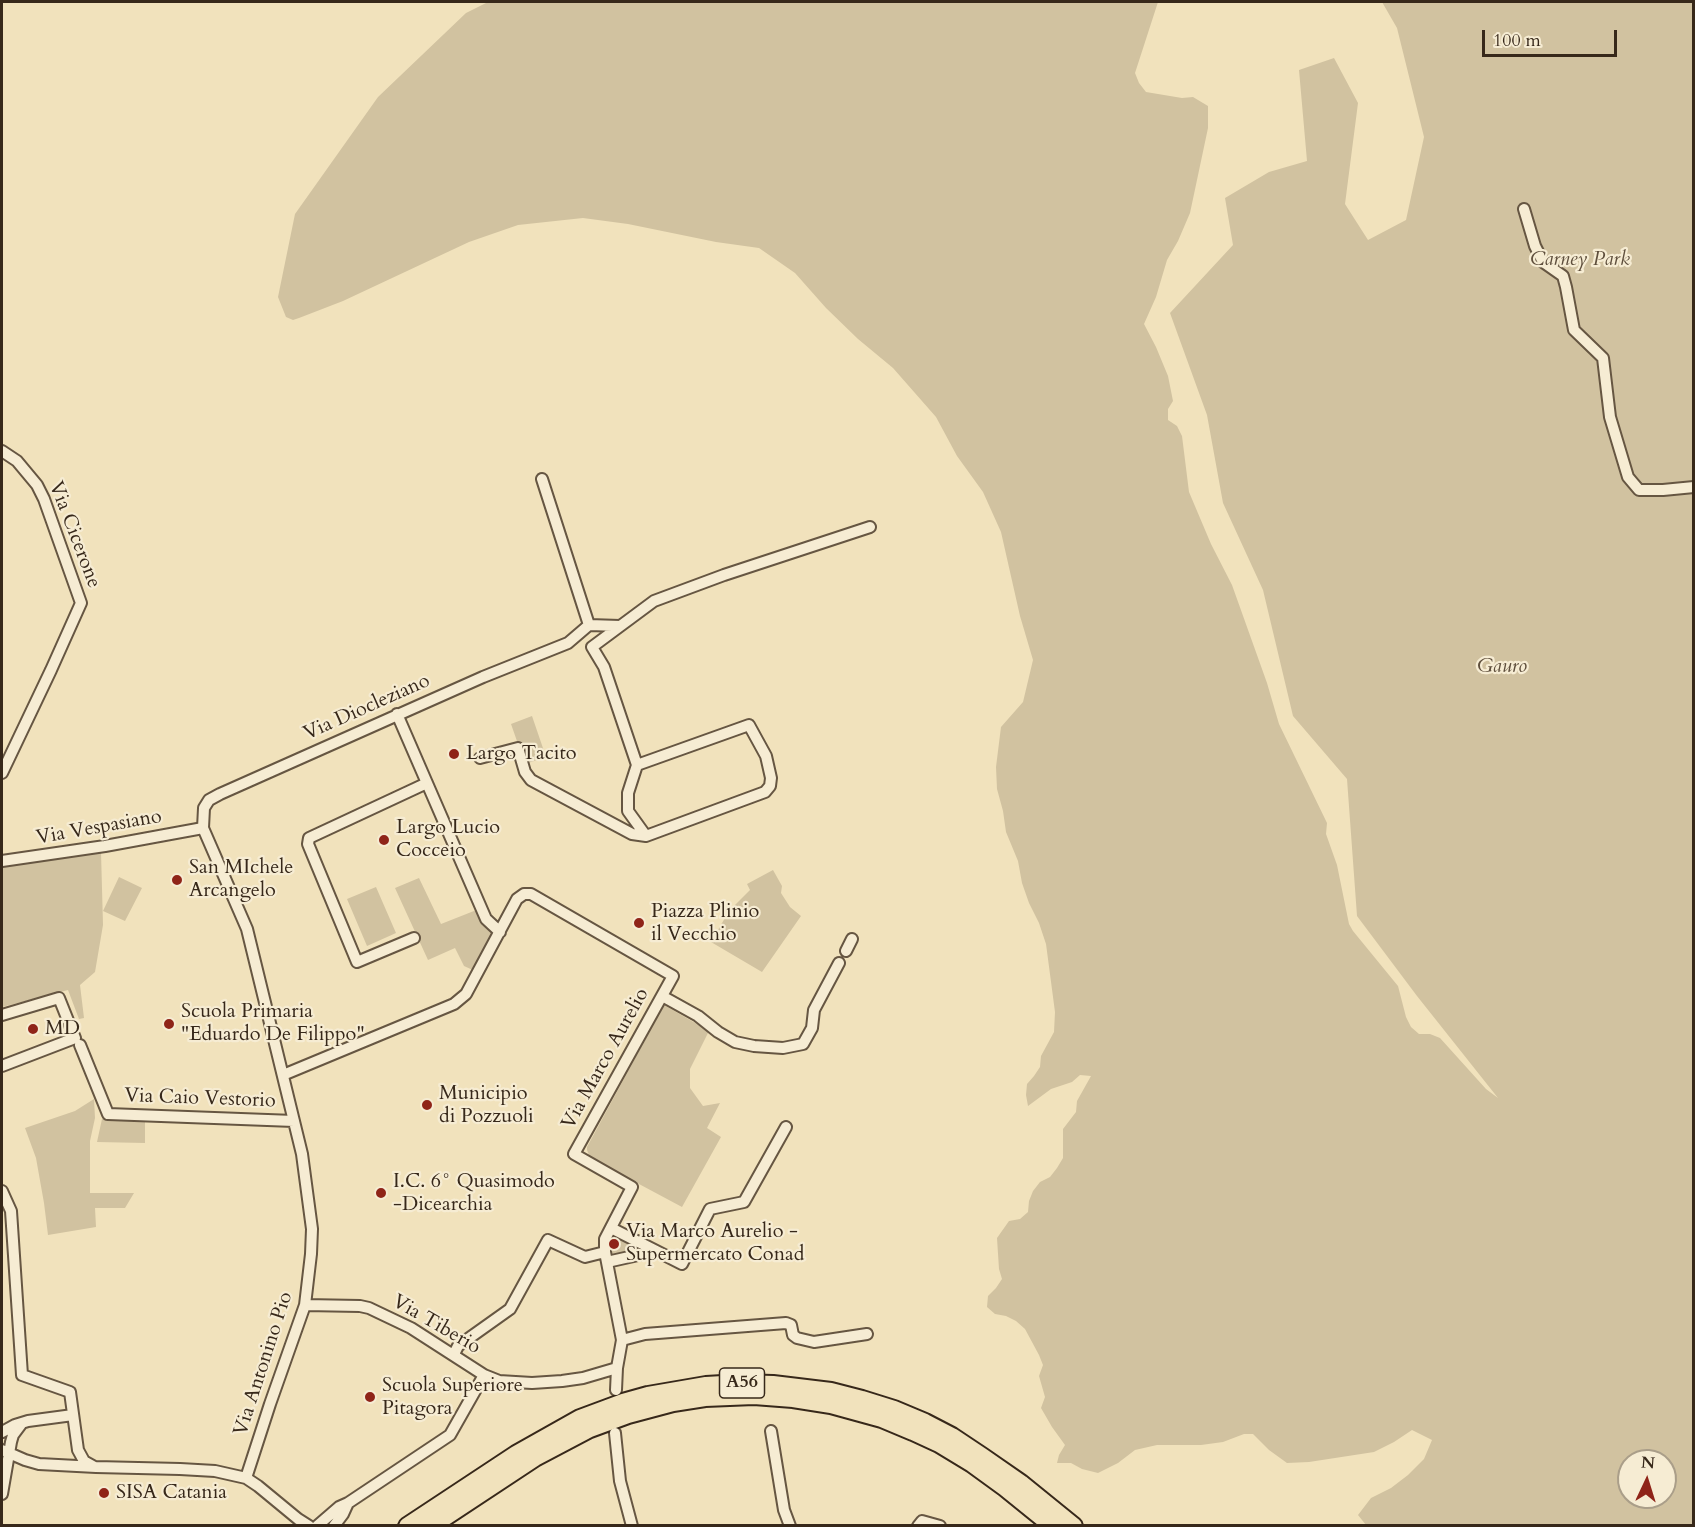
<!DOCTYPE html>
<html>
<head>
<meta charset="utf-8">
<style>
	body { margin:0 }
	#map { position:relative; width:1695px; height:1527px; overflow:hidden; background:#f1e2bc; font-family:Cardo,serif }
	canvas { display:block }
	.frame { position:absolute; inset:0; border:3px solid #37281a; pointer-events:none }
	.north { position:absolute; left:1617px; top:1449px; width:60px; height:60px; box-sizing:border-box; background:#f6ecd3; border:2px solid #aa9e89; border-radius:50%; rotate:4deg; font-size:16px; font-weight:700; line-height:24px; text-align:center; color:#37281a }
	.north::after { content:''; display:block; margin:auto; width:21px; height:27px; background:#8f2418; clip-path:polygon(50% 0,100% 100%,50% 72%,0 100%) }
	.scale { position:absolute; left:1482px; top:30px; width:135px; height:27px; box-sizing:border-box; border:3px solid #37281a; border-top:0; padding-left:8px; font-size:18px; line-height:21px; white-space:nowrap; color:#37281a; -webkit-text-stroke:4px #f6ecd3; paint-order:stroke }
</style>
</head>
<body>
<div id="map">
<canvas width="1695" height="1527"></canvas>
<div class="frame"></div>
<div class="north">N</div>
<div class="scale">100 m</div>
</div>
<script>
const ctx = document.querySelector('canvas').getContext('2d');
ctx.lineJoin = 'round';
function paint(path, color) {
  ctx.fillStyle = color;
  ctx.fill(path, 'evenodd');
}
function shape(rows) {
  const path = new Path2D();
  for (const r of rows) {
    path.moveTo(r[0], r[1]);
    for (let i = 2; i < r.length; i += 2) path.lineTo(r[i], r[i + 1]);
  }
  return path;
}
function trace(path, color, width, dash) {
  ctx.strokeStyle = color;
  ctx.lineWidth = width;
  ctx.lineCap = dash ? 'butt' : 'round';
  ctx.setLineDash(dash || []);
  ctx.stroke(path);
}
function write(font, color, halo, rows, align = 'center') {
  ctx.font = font + ' Cardo,serif';
  ctx.lineWidth = 4.5;
  ctx.setLineDash([]);
  ctx.textBaseline = 'middle';
  ctx.strokeStyle = halo;
  ctx.fillStyle = color;
  for (const [text, x, y, turn = 0] of rows) {
    ctx.save();
    ctx.translate(x, y);
    ctx.rotate((+turn || 0) * Math.PI / 180);
    ctx.textAlign = isNaN(turn) ? turn : align;
    if (halo) ctx.strokeText(text, 0, 0);
    ctx.fillText(text, 0, 0);
    ctx.restore();
  }
}
paint(shape([
	[488,2,1158,2,1135,73,1139,83,1146,92,1182,98,1193,97,1208,106,1208,128,1190,213,1178,241,1167,260,1156,297,1144,324,1156,347,1168,376,1173,401,1168,409,1168,420,1177,426,1182,436,1189,492,1211,544,1232,585,1267,683,1279,724,1327,823,1326,834,1337,865,1349,924,1353,931,1398,986,1406,1017,1411,1027,1419,1034,1430,1034,1440,1038,1486,1089,1498,1098,1417,996,1357,916,1347,779,1293,716,1263,590,1223,503,1207,415,1170,313,1233,245,1225,198,1269,172,1307,161,1299,70,1334,58,1358,103,1345,204,1368,240,1406,220,1424,137,1397,28,1382,2,1693,2,1693,1525,1366,1525,1358,1515,1371,1498,1391,1488,1408,1475,1424,1459,1432,1440,1412,1430,1394,1442,1374,1452,1309,1462,1287,1463,1269,1450,1253,1434,1244,1434,1223,1442,1201,1445,1157,1445,1135,1450,1118,1463,1098,1473,1082,1469,1071,1463,1057,1463,1059,1455,1065,1445,1052,1427,1041,1408,1045,1397,1039,1376,1043,1365,1039,1355,1025,1329,1016,1321,1006,1316,995,1314,987,1307,988,1296,996,1288,1002,1279,999,1269,997,1238,1009,1221,1020,1219,1028,1212,1029,1201,1033,1191,1040,1182,1050,1177,1057,1168,1063,1158,1063,1129,1076,1112,1077,1101,1091,1076,1080,1075,1072,1082,1051,1089,1028,1106,1026,1095,1027,1084,1034,1076,1040,1067,1041,1056,1054,1032,1055,1012,1046,944,1039,923,1029,903,1022,883,1018,861,1006,832,1003,811,997,789,996,767,1001,727,1023,702,1033,660,1020,616,1001,532,983,492,957,456,936,417,893,368,858,339,826,308,795,273,759,248,716,242,628,224,583,218,518,225,469,242,343,301,299,318,293,320,286,317,278,297,295,214,378,97,466,13],
	[1629,1461,1665,1461,1665,1497,1629,1497],
	[532,716,546,757,525,764,511,724],
	[101,852,103,925,95,972,80,985,84,1018,79,1019,68,990,2,1007,2,866],
	[773,870,782,886,781,893,790,907,801,916,762,972,711,942,729,911,750,890,747,884],
	[119,877,142,888,125,921,103,911],
	[419,878,441,924,479,909,495,932,475,971,464,966,455,948,428,960,395,888],
	[376,887,396,933,367,946,347,899],
	[664,1005,709,1031,690,1069,690,1088,703,1106,720,1103,707,1128,721,1137,682,1207,596,1161,589,1155,587,1150,587,1147],
	[94,1099,95,1118,90,1141,90,1193,134,1193,125,1208,95,1208,96,1227,48,1235,44,1203,36,1158,25,1128,75,1111],
	[102,1119,145,1121,145,1143,97,1142],
	[617,1235,646,1249,612,1256,612,1246]
]), '#d1c2a0');
const minor = shape([
	[1524,209,1535,246,1543,262,1563,276,1566,287,1574,330,1603,358,1610,417,1628,477,1639,490,1663,490,1694,487],
	[2,451,17,461,37,485,44,499,81,603,51,670,2,773],
	[542,479,589,625],
	[592,647,604,667,637,765,628,793,628,811,646,836,765,792,770,786,771,778,766,756,749,725,637,765],
	[592,647,654,601,724,575,870,527],
	[397,714,486,919,500,932],
	[480,758,518,748,525,772,531,780,632,834,646,836],
	[2,861,105,846,203,828],
	[414,938,357,962,308,844,309,838,427,783],
	[846,951,852,939],
	[662,996,698,1016,718,1032,735,1042,754,1046,783,1048,803,1044,812,1028,814,1010,839,963],
	[2,1015,59,998,75,1038,2,1066],
	[80,1045,108,1114,294,1121],
	[283,1075,454,1004,466,994,517,899,524,894,531,894,673,976,574,1154,632,1187,605,1239,605,1252,622,1340,617,1368,616,1390],
	[2,1191,11,1211,22,1375,70,1392,78,1450,84,1461,93,1466],
	[611,1228,682,1264,710,1209,744,1202,786,1127],
	[607,1262,656,1251],
	[305,1305,360,1306,369,1308,411,1328,484,1375,499,1381,532,1383,562,1381,583,1378,617,1368],
	[622,1340,645,1334,786,1323,791,1325,793,1335,797,1338,814,1342,867,1334],
	[454,1354,458,1346,510,1309,548,1240,585,1257,605,1252],
	[771,1431,784,1510,790,1526],
	[2,1432,15,1425,28,1421,73,1415],
	[615,1433,620,1481,632,1526],
	[2,1450,25,1460,39,1464,96,1467,180,1469,215,1471,246,1478,258,1486,298,1519,309,1526],
	[246,1478,270,1404,305,1305,311,1254,312,1229,302,1154,247,929,203,828,204,808,209,800,220,794,483,677,568,643,589,625,620,626],
	[2,1494,11,1442,13,1435,22,1423],
	[348,1503,450,1435,484,1375],
	[317,1526,339,1507,348,1503,343,1514,334,1526],
	[918,1526,922,1521,940,1526]
]);
const highway = shape([
	[407,1526,516,1454,580,1418,623,1402,648,1395,706,1385,740,1383,773,1384,831,1391,862,1399,894,1409,925,1422,952,1436,982,1456,1021,1483,1074,1526],
	[432,1526,535,1458,590,1429,628,1415,673,1403,705,1398,754,1396,793,1399,831,1405,882,1419,913,1432,939,1444,972,1464,1005,1488,1052,1526]
]);
trace(minor, '#665642', 14);
trace(highway, '#37281a', 20);
trace(minor, '#f6ecd3', 10);
trace(highway, '#f1e2bc', 16);
for (const [x, y, r, color] of [
	[454,754,6,"#8f2418"],
	[384,840,6,"#8f2418"],
	[177,880,6,"#8f2418"],
	[639,923,6,"#8f2418"],
	[169,1024,6,"#8f2418"],
	[33,1029,6,"#8f2418"],
	[427,1105,6,"#8f2418"],
	[381,1193,6,"#8f2418"],
	[614,1244,6,"#8f2418"],
	[370,1397,6,"#8f2418"],
	[104,1493,6,"#8f2418"]
]) {
  const dot = new Path2D();
  dot.arc(x, y, r, 0, 2 * Math.PI);
  ctx.fillStyle = color;
  ctx.fill(dot);
  trace(dot, '#f6ecd3', 2);
}
for (const [x, y, w] of [
	[742,1383,45]
]) {
  const box = new Path2D();
  box.roundRect(x - w / 2, y - 15, w, 30, 4.5);
  ctx.fillStyle = '#f6ecd3';
  ctx.fill(box);
  trace(box, '#37281a', 1.5);
}
write('bold 18px', '#37281a', null, [
	["A56",742,1383]
]);
write('italic 20px', '#5e4e3c', '#f6ecd3', [
	["Carney Park",1580,260],
	["Gauro",1502,667]
]);
write('20px', '#37281a', '#f6ecd3', [
	["Via Cicerone",74,535,69],
	["Via Diocleziano",367,708,-24],
	["Via Vespasiano",99,828,-10],
	["Via Marco Aurelio",606,1059,-61],
	["Via Caio Vestorio",200,1099,2],
	["Via Tiberio",436,1325,30],
	["Via Antonino Pio",264,1364,-72]
]);
write('20px', '#37281a', '#f6ecd3', [
	["Largo Tacito",466,754],
	["Largo Lucio",396,828],
	["Cocceio",396,851],
	["San MIchele",189,868],
	["Arcangelo",189,891],
	["Piazza Plinio",651,912],
	["il Vecchio",651,935],
	["Scuola Primaria",181,1012],
	["\"Eduardo De Filippo\"",181,1035],
	["MD",45,1029],
	["Municipio",439,1094],
	["di Pozzuoli",439,1117],
	["I.C. 6° Quasimodo",393,1182],
	["-Dicearchia",393,1205],
	["Via Marco Aurelio -",626,1232],
	["Supermercato Conad",626,1255],
	["Scuola Superiore",382,1386],
	["Pitagora",382,1409],
	["SISA Catania",116,1493]
], 'left');
</script>
</body>
</html>
